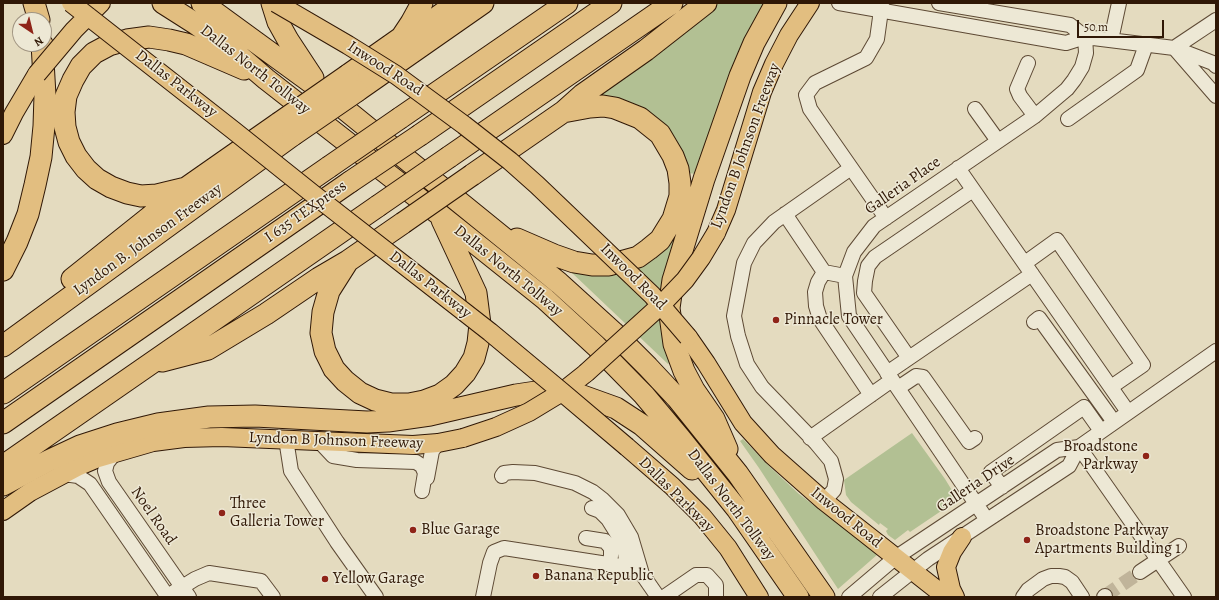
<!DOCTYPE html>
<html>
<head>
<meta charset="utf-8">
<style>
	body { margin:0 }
	#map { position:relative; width:1219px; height:600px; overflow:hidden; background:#e4dbbf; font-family:Alegreya,serif }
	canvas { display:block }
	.frame { position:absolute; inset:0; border:4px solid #301806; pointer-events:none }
	.north { position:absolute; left:12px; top:12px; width:40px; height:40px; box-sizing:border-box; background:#ede8d5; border:1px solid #a19582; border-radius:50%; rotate:145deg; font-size:11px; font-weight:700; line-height:16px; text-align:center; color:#301806 }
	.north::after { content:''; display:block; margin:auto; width:14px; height:18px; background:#8f2418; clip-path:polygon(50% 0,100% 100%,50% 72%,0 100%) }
	.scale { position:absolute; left:1077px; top:20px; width:87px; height:18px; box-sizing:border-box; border:2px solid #301806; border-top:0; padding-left:5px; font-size:12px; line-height:14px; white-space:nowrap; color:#301806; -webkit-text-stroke:3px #ede8d5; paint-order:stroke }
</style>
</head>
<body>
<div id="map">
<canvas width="1219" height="600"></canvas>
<div class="frame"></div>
<div class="north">N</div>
<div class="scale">50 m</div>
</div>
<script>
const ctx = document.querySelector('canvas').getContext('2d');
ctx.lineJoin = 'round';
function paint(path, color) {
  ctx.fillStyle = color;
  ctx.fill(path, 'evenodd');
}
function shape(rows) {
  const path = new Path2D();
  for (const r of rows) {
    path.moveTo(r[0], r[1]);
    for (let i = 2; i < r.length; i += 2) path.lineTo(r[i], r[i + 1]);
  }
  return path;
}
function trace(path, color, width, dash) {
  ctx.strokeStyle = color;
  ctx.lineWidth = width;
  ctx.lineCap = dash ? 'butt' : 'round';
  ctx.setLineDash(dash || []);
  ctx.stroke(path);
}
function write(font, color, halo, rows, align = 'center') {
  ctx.font = font + ' Alegreya,serif';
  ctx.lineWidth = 3;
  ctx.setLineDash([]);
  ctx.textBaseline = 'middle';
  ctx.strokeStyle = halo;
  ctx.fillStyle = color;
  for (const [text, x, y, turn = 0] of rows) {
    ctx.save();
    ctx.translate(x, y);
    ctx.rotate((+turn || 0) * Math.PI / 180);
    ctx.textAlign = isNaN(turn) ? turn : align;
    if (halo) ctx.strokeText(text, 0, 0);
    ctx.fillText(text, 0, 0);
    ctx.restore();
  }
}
paint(shape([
	[719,3,771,3,698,174,686,173,682,153,676,139,665,125,638,106,616,99,588,97,649,58],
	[673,234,680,234,672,360,668,364,570,271,602,272],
	[912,433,945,479,953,492,954,496,950,505,910,532,908,530,895,540,888,535,886,531,888,529,880,523,879,525,851,502,846,495,844,480],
	[743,439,770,467,799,494,878,554,838,589,759,468,740,441]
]), '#b2c093');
trace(shape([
	[1105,596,1140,572]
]), '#c0b49a', 14, [14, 7]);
const minor = shape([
	[839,3,1066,43,1085,37,1174,48,1213,63,1216,66],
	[882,3,877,39,866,58,815,83,806,95,810,109,886,218],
	[939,3,1070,25,1085,37,1086,53,1082,67,1074,80,1067,89,1035,116,874,226,854,252,845,276,849,316,987,520],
	[1111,40,1119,3],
	[1174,48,1216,20],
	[1176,50,1216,96],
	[1028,63,1017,89,1020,96,1035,116],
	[975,109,998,141],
	[1068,119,1137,70,1146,45],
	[958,168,1128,412],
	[785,214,824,272,845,276],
	[1025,263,1057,240,1143,365,1111,387],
	[824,272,818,282,815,292,816,306,820,319,871,395],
	[1034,322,1039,318,1114,422],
	[909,358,864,293,865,281,868,266,875,257,973,190],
	[887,373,1032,274],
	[898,388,916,376,923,377,969,442,975,438],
	[810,438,892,380],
	[286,439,291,471,337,542,376,597],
	[318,440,333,456,357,460,416,462,422,466,425,473,422,491],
	[1079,447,1184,597],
	[115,453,107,463,105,471,109,482,189,597],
	[64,474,78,476,90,484,168,597],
	[502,476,504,473,513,472,535,473,575,483,593,492,602,499,618,515,631,537,642,574],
	[427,478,432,451,438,443],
	[1002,487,991,472,1084,407,1101,431],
	[824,501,834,490,836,479,831,461,816,443,762,387,747,364,738,336,734,316,744,263,754,243,774,222,851,168],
	[592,508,600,511,608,519,618,535,625,553,627,567],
	[586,538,605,541,611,548,611,556,609,564],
	[1140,572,1179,546],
	[174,592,195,579,209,573,261,581,273,597],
	[483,597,490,563,494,552,504,548,627,567,642,574,658,597],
	[664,597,696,575,707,575,716,585,716,597],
	[849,597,895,558,1057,450,1079,447],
	[880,597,928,559,1069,466,1079,447,1216,351],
	[1023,597,1028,590,1043,579,1051,576,1059,576,1065,577,1072,582,1082,597],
	[1104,597,1105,596]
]);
const major = shape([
	[88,16,101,3],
	[3,135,14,113,37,74],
	[716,233,726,210,762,92,774,64,789,35,810,3],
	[688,337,706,363,743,423,772,455,824,501,946,597],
	[562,392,586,373],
	[627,447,672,486,702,516,728,548,759,597],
	[3,511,30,492,77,467,98,458,153,442,184,438,222,437,413,445,438,443,463,438],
	[955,597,951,589,946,567,952,552,962,537]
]);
const highway = shape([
	[34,3,39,20],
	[163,3,196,24,231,49,266,79,440,215,545,299,596,346,644,395,680,438,737,509,798,597],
	[202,3,320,89,559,283,613,332,648,367,677,398,738,474,824,597],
	[272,3,278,22,288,40,313,78],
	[403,35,411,23,422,3],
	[348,75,402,37,433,20,457,3],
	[357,91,483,3],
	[400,118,567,3],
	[420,135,611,3],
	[449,157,672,3],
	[472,175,563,112,582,95,646,50,706,3],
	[186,188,157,195,141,196,127,193,111,187,97,179,86,169,76,156,69,142,65,127,64,112,66,96,73,80,81,66,94,53,109,45,127,40,149,37,169,40,186,44,244,69],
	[517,239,554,255,574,262,592,265,609,265,638,257,649,249,660,240,673,219,680,196,680,183,678,169,673,156,660,134,640,118,615,108,603,106,590,107,563,112],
	[348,261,329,291,323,312,321,333,325,351,334,369,345,381,360,393,375,400,391,404,409,404,424,401,440,395,454,385,465,373,474,358,478,343,480,324,476,293,442,220],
	[3,270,17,242,28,214,35,185,41,157,44,126,45,95,42,44],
	[72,279,186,188,279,123],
	[3,346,293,135],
	[162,361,208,349,266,314,319,278,348,261,403,223],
	[3,393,329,167],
	[3,423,350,182],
	[727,449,714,419,694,390,684,371,674,344,669,308,673,280,704,179,740,76,754,43,776,3],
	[3,466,378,206],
	[3,485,48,461,80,446,117,434,158,424,209,417,255,416,367,422,388,421,430,415,516,395,536,392,561,392,577,394,616,408,642,425,692,469]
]);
trace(minor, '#5d4934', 16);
trace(major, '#301806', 20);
trace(highway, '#301806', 23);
trace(minor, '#ede8d5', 14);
trace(major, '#e2be80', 18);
trace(highway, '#e2be80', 21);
const majorBridge = shape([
	[71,3,233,130,313,194,490,332,562,392,627,447],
	[276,3,348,45,396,75,464,125,510,161,537,185,652,295,688,337],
	[37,74,74,30,88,16],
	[586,373,662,304,685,280,701,258,716,233],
	[463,438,496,427,529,412,562,392]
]);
const highwayBridge = shape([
	[279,123,348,75],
	[293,135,357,91],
	[329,167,400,118],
	[350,182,420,135],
	[378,206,449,157],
	[403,223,472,175]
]);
trace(majorBridge, '#301806', 20, []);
trace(highwayBridge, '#301806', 23, []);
trace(majorBridge, '#e2be80', 18);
trace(highwayBridge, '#e2be80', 21);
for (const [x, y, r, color] of [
	[776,320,4,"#8f2418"],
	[1146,456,4,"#8f2418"],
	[222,513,4,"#8f2418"],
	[413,530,4,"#8f2418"],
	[1027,540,4,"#8f2418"],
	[536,576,4,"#8f2418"],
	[325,579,4,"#8f2418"]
]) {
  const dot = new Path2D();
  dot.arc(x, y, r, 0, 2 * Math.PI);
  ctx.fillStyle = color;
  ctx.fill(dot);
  trace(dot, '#ede8d5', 1.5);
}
write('16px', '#301806', '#ede8d5', [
	["Inwood Road",385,69,33],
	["Dallas North Tollway",255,70,38],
	["Dallas Parkway",176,84,38],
	["Lyndon B Johnson Freeway",746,146,-70],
	["Galleria Place",903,186,-35],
	["I 635 TEXpress",306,212,-35],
	["Lyndon B. Johnson Freeway",148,240,-36],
	["Dallas North Tollway",508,271,39],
	["Inwood Road",633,277,45],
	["Dallas Parkway",430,285,38],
	["Lyndon B Johnson Freeway",336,441,2],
	["Galleria Drive",976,484,-34],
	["Dallas Parkway",676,495,45],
	["Dallas North Tollway",731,505,53],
	["Noel Road",153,516,55],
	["Inwood Road",846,518,39]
]);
write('16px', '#301806', '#ede8d5', [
	["Pinnacle Tower",784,320],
	["Broadstone",1138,447,"right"],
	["Parkway",1138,465,"right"],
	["Three",230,504],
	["Galleria Tower",230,522],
	["Blue Garage",421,530],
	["Broadstone Parkway",1035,531],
	["Apartments Building 1",1035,549],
	["Banana Republic",544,576],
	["Yellow Garage",333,579]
], 'left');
</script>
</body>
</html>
